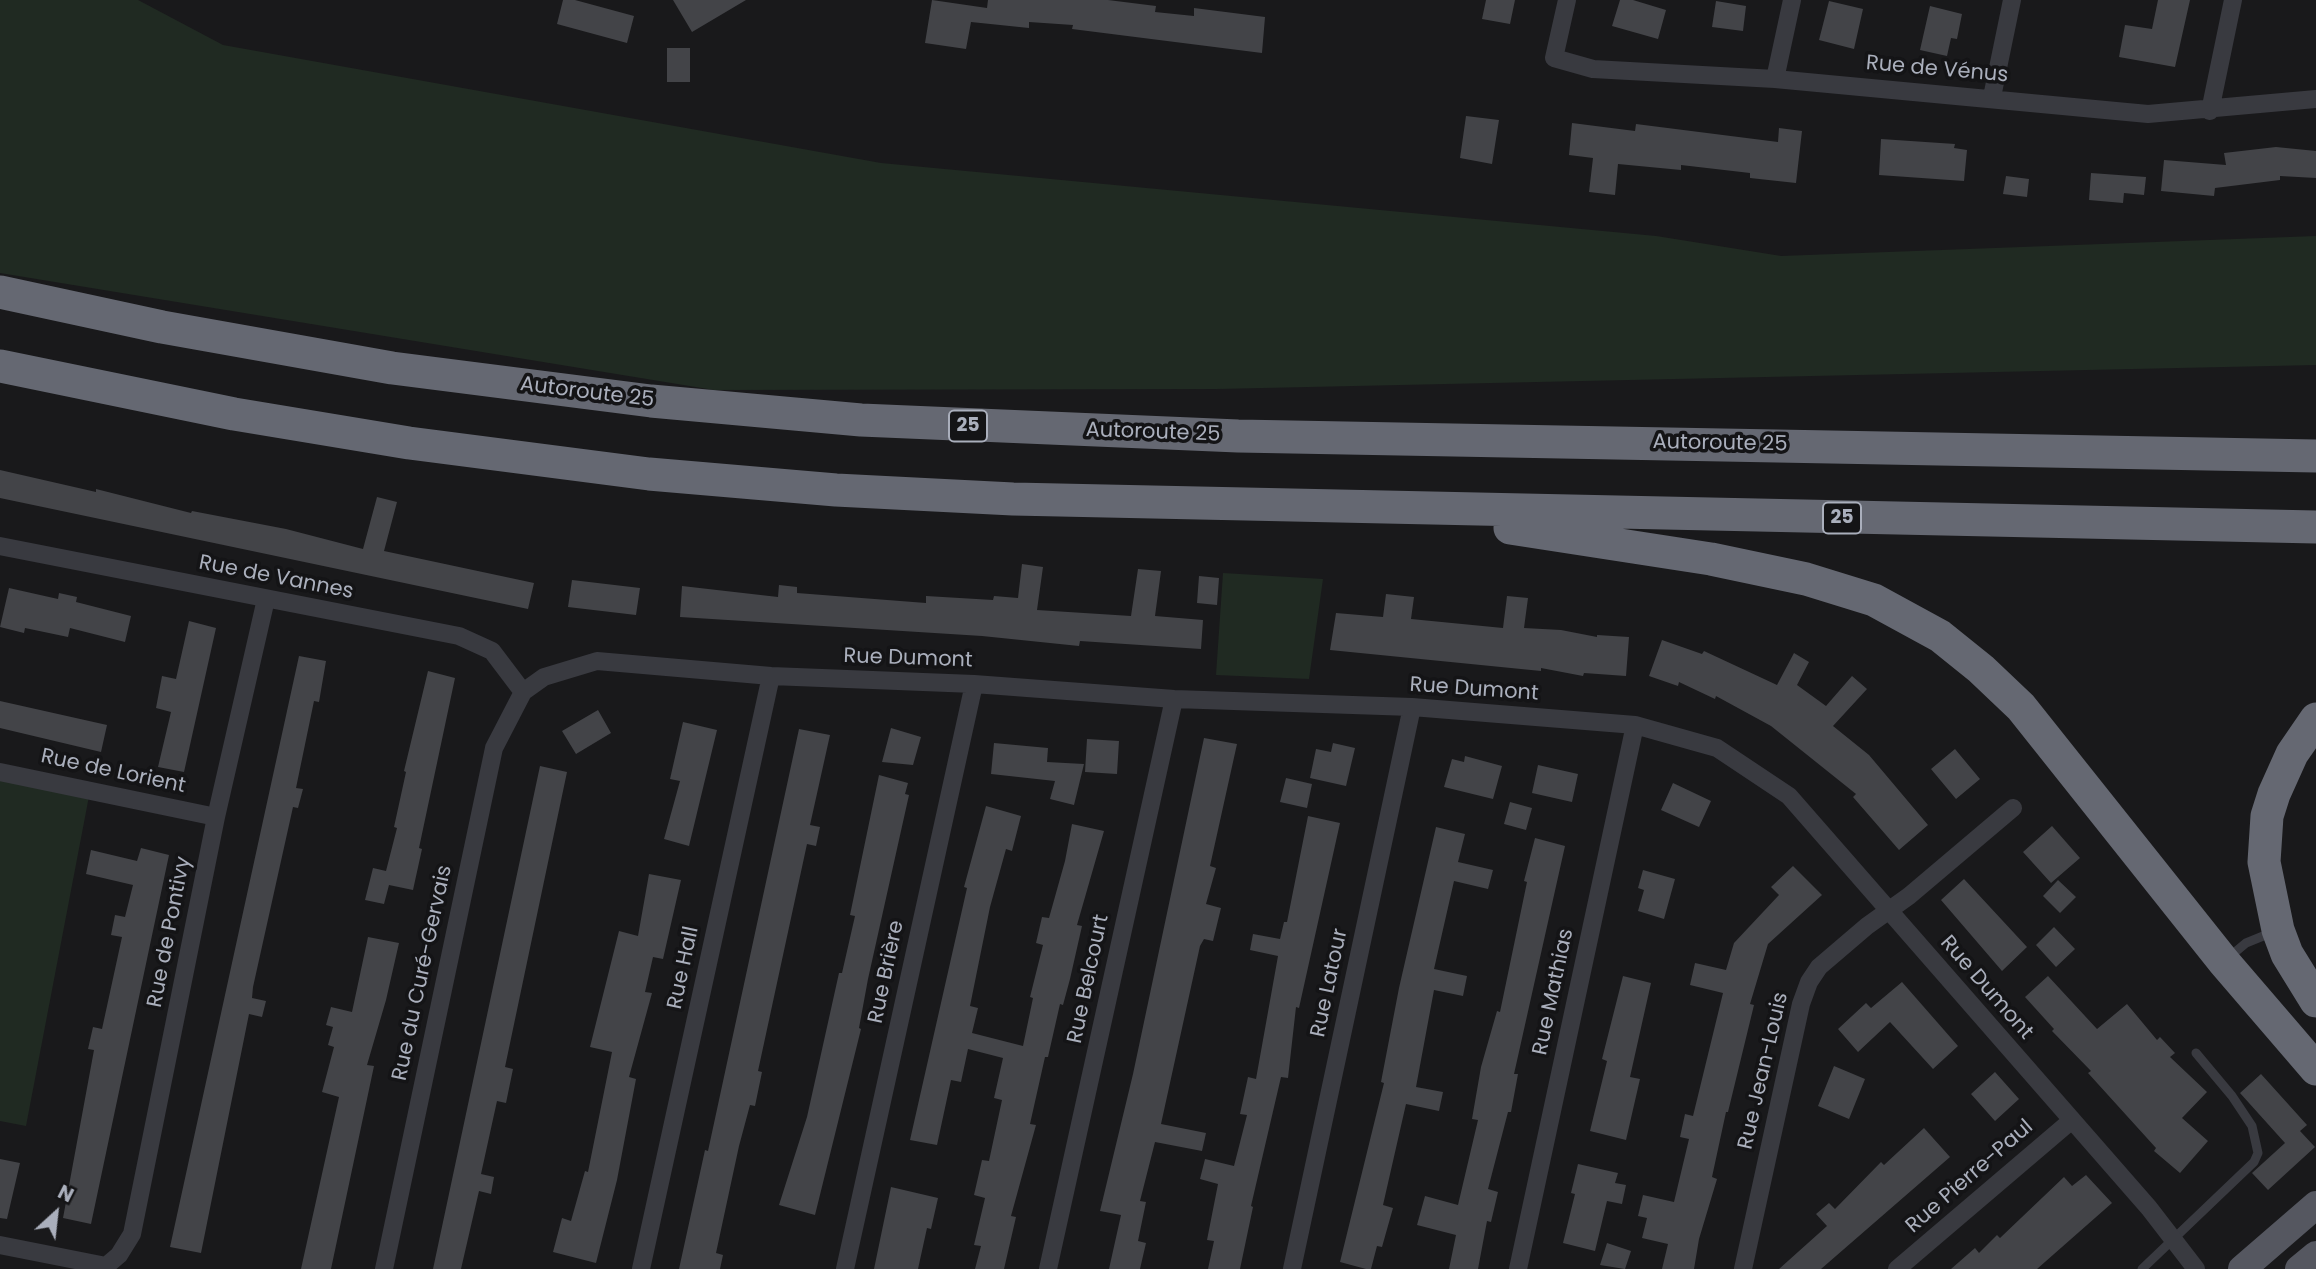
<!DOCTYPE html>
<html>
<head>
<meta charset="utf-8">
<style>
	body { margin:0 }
	#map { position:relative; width:2316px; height:1269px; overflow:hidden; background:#19191b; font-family:Poppins,sans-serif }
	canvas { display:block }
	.north { position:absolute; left:21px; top:1178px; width:70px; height:70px; -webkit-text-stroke:5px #141416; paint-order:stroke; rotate:27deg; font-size:19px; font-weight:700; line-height:28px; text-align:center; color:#aaafbc }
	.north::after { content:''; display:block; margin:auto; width:24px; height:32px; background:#aaafbc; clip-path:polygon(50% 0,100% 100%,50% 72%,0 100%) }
</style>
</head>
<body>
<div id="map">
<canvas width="2316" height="1269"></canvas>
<div class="north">N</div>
</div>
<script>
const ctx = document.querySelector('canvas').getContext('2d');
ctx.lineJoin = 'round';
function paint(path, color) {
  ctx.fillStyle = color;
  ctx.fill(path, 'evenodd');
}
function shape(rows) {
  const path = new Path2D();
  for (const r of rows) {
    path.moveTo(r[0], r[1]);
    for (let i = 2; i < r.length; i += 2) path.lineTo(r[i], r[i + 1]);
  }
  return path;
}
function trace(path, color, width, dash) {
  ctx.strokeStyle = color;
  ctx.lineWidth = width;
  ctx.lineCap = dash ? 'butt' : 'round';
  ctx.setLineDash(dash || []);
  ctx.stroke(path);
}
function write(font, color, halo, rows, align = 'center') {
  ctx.font = font + ' Poppins,sans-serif';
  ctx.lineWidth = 7;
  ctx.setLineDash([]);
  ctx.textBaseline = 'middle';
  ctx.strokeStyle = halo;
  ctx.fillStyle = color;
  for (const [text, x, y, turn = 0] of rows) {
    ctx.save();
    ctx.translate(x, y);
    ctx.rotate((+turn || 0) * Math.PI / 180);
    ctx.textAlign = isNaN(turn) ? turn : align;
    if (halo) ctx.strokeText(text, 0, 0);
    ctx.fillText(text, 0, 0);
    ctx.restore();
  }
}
paint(shape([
	[0,0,138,0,223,45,881,163,1656,236,1781,256,2316,236,2316,365,1217,389,714,390,0,273],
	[1223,573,1323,579,1309,679,1216,675],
	[0,772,90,791,26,1126,0,1121]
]), '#202a22');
paint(shape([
	[563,0,575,0,634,16,627,43,557,24],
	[673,0,746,0,692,32],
	[932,0,987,8,988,0,1108,0,1156,6,1155,12,1194,16,1194,8,1265,17,1262,53,1072,29,1073,25,1029,22,1029,28,971,22,966,49,925,43],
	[1486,0,1515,0,1510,24,1482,19],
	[1620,0,1633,0,1666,10,1658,39,1612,26],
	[2158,0,2190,0,2175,67,2119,57,2125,25,2152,29],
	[1716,1,1746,6,1743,31,1712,27],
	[1829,1,1863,9,1854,49,1819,40],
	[1930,6,1962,14,1957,39,1951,38,1947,56,1920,50],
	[667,48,690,48,690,82,667,82],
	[1466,116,1499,120,1492,164,1460,158],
	[1572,123,1635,131,1636,124,1778,142,1779,128,1802,131,1796,183,1750,178,1750,173,1681,165,1681,170,1618,164,1615,195,1589,192,1593,158,1569,155],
	[1881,139,1955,144,1954,148,1967,150,1964,181,1879,175],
	[2276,147,2316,151,2316,178,2280,176,2280,180,2215,188,2214,196,2161,191,2164,160,2226,165,2224,153],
	[2091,173,2146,177,2144,195,2124,193,2123,203,2089,200],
	[2006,176,2029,179,2027,197,2003,194],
	[0,470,96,492,96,489,191,513,192,511,286,529,363,549,377,497,397,502,384,551,534,583,528,609,0,498],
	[1022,564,1043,567,1037,610,1131,616,1138,569,1161,571,1155,616,1203,620,1201,649,1080,641,1079,646,982,636,680,617,682,586,778,597,779,585,797,587,797,593,926,603,926,596,993,600,994,596,1018,598],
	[1199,576,1219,578,1217,605,1197,603],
	[572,580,640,588,636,615,568,607],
	[9,588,58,599,59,593,77,597,76,602,131,616,125,642,70,628,68,637,25,628,24,633,0,627],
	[1386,594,1414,597,1411,619,1503,628,1507,596,1528,598,1524,628,1561,630,1597,637,1597,635,1629,637,1626,676,1584,673,1583,676,1541,668,1541,671,1330,650,1336,613,1383,617],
	[189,621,216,628,184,772,158,767,171,712,156,708,162,676,176,679],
	[1662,640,1702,654,1704,651,1777,685,1794,653,1809,662,1797,685,1826,706,1852,676,1867,689,1833,726,1869,755,1928,825,1899,850,1853,797,1856,794,1771,726,1716,696,1715,699,1679,682,1678,686,1649,676],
	[299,656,326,661,319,702,314,701,296,788,303,789,298,808,293,807,253,987,252,998,266,1001,262,1017,249,1014,201,1253,170,1247],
	[428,671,455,678,419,848,422,849,413,890,389,885,384,904,365,900,373,868,386,871,397,828,394,827,406,772,404,771],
	[0,701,107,725,101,752,0,728],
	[598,710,611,733,576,754,562,731],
	[683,722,717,730,689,846,664,839,680,781,670,779],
	[891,728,921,737,913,765,882,762],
	[799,729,830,735,810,825,820,827,816,846,807,844,758,1071,762,1072,755,1106,750,1105,739,1146,716,1253,723,1255,720,1269,679,1269,705,1150,708,1151],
	[1204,738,1237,744,1210,866,1216,868,1206,904,1221,908,1213,941,1204,939,1200,946,1161,1124,1206,1133,1202,1151,1155,1142,1140,1201,1146,1202,1138,1241,1146,1243,1140,1269,1109,1269,1121,1215,1100,1211,1133,1074],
	[1087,739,1119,741,1117,774,1085,772],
	[994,743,1048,748,1047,762,1084,764,1074,805,1050,799,1055,781,991,774],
	[1333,743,1355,748,1346,786,1310,778,1316,749,1331,752],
	[1955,749,1980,779,1956,799,1931,769],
	[1465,756,1502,766,1493,799,1444,787,1452,759,1464,762],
	[1538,765,1578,774,1572,802,1532,793],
	[540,766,567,772,505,1067,513,1069,506,1103,497,1101,481,1174,494,1177,491,1194,479,1191,461,1269,433,1269],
	[879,775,908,783,905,794,909,795,868,979,859,1028,861,1029,815,1215,779,1205,807,1117,839,973,842,973,855,916,850,915],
	[1286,778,1312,784,1307,808,1280,802],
	[1673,783,1711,801,1699,827,1661,810],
	[1510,802,1532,808,1526,830,1504,824],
	[986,806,1021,816,1012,851,1006,849,990,907,970,1006,978,1008,972,1033,1023,1046,1033,998,1030,997,1043,945,1036,943,1042,917,1049,918,1065,861,1072,824,1104,831,1077,925,1082,926,1070,979,1063,1005,1060,1004,1048,1057,1045,1057,1030,1124,1036,1125,1011,1216,1016,1217,1004,1269,975,1269,981,1246,974,1245,985,1198,974,1195,982,1160,989,1161,1002,1100,994,1098,1003,1058,968,1049,961,1082,951,1080,937,1145,910,1140,967,888,964,887],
	[1308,816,1340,823,1299,1008,1296,1007,1288,1078,1281,1077,1251,1206,1253,1207,1240,1269,1208,1269,1214,1241,1207,1240,1218,1184,1200,1179,1205,1159,1234,1166,1247,1115,1240,1114,1248,1077,1256,1079,1278,956,1250,950,1253,934,1280,939,1284,922,1287,922],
	[2052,826,2080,858,2051,883,2023,852],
	[1436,827,1465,834,1458,862,1493,870,1488,889,1454,881,1434,969,1467,976,1463,996,1434,990,1416,1087,1443,1092,1439,1111,1406,1104,1383,1205,1393,1208,1382,1247,1377,1246,1371,1269,1366,1269,1340,1262,1384,1083,1381,1082,1399,988],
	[1535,838,1565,846,1514,1074,1518,1074,1511,1112,1508,1112,1488,1189,1498,1192,1491,1222,1487,1221,1478,1269,1449,1269,1456,1235,1417,1225,1425,1196,1458,1205,1478,1120,1472,1119,1481,1067,1497,1011,1500,1012,1527,882,1524,881],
	[141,848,169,855,91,1224,63,1218,94,1050,88,1049,93,1027,102,1029,122,937,111,935,115,915,125,917,133,885,86,874,91,850,137,861],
	[1793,866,1822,895,1768,944,1750,1004,1754,1005,1728,1112,1726,1112,1712,1177,1717,1179,1699,1239,1694,1269,1662,1269,1668,1244,1642,1238,1647,1218,1638,1216,1643,1195,1674,1202,1689,1139,1680,1137,1685,1114,1693,1116,1723,993,1690,985,1695,963,1726,970,1734,943,1779,895,1771,887],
	[1643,870,1675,879,1664,919,1638,911,1644,890,1638,888],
	[649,874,681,880,663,959,653,957,645,992,652,993,629,1077,636,1079,617,1180,596,1263,553,1252,562,1218,571,1221,585,1171,588,1172,612,1052,590,1047,619,931,638,936],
	[1964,879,2027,947,2002,971,1941,900],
	[2058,880,2076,897,2060,913,2043,896],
	[2054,927,2075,949,2056,967,2036,945],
	[368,937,399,943,386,1000,367,1065,374,1066,331,1269,301,1269,339,1097,322,1092,334,1047,328,1045,333,1027,326,1025,331,1007,352,1012],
	[1623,976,1651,983,1630,1077,1640,1079,1626,1140,1590,1131,1607,1061,1602,1059],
	[2048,976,2097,1029,2127,1004,2157,1040,2160,1037,2175,1053,2170,1057,2207,1092,2182,1118,2208,1141,2180,1173,2154,1151,2156,1148,2088,1073,2091,1071,2052,1031,2054,1029,2025,997],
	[1902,982,1958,1046,1933,1069,1890,1022,1858,1052,1838,1029,1866,1003,1871,1008],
	[1834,1066,1865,1079,1849,1119,1818,1106],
	[1995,1072,2019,1099,1995,1121,1971,1094],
	[2261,1074,2307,1125,2300,1131,2315,1147,2268,1190,2252,1173,2285,1143,2240,1093],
	[1924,1128,1950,1157,1821,1269,1779,1269,1827,1226,1816,1214,1829,1203,1835,1209,1881,1162,1884,1165],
	[0,1159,20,1163,7,1219,0,1218],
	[1578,1164,1618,1173,1615,1183,1626,1185,1622,1204,1607,1201,1595,1251,1563,1243,1575,1194,1571,1193],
	[2086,1175,2112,1203,2037,1269,1951,1269,1975,1248,1979,1253,1997,1235,2000,1238,2064,1177,2072,1186],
	[891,1187,938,1198,931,1229,927,1228,918,1269,874,1269],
	[1607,1243,1631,1251,1625,1269,1600,1265]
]), '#434448');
trace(shape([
	[2228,958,2246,943,2273,932],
	[2142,1269,2254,1162,2258,1153,2252,1126,2232,1096,2196,1053]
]), '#393a40', 9);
trace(shape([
	[1567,0,1554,58,1593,69,1775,79,2148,114,2316,99],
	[1775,79,1792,0],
	[1992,97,2012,0],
	[2210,111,2233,0],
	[0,546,459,636,492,651,523,692],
	[523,692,544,677,597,661,771,676,974,684,1174,699,1412,707,1635,725,1717,748,1789,796,2149,1208,2196,1269],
	[0,772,216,817],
	[0,1245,106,1266,119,1255,132,1234,216,817,266,599],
	[384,1269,494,748,523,692],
	[641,1269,771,676],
	[845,1269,974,684],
	[1048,1269,1174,699],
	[1292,1269,1412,707],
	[1518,1269,1635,725],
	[1743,1269,1801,1004,1809,982,1819,967,1867,926,1909,896,2013,808],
	[1897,1269,2072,1120]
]), '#393a40', 18);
trace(shape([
	[2242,1269,2316,1205],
	[2299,1269,2316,1255]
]), '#555760', 28);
trace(shape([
	[0,292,162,327,392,368,651,401,861,420,1238,436,2316,456],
	[0,366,234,414,409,443,649,474,836,490,1013,499,2316,527],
	[1510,528,1711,559,1806,579,1874,600,1940,636,1981,669,2021,707,2224,962,2316,1069],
	[2316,719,2292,754,2274,794,2267,816,2264,862,2278,930,2287,954,2316,1001]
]), '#656872', 33);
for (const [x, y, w] of [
	[968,426,38],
	[1842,518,38]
]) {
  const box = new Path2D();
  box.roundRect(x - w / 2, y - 15.5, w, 31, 5);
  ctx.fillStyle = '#141416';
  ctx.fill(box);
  trace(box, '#aaafbc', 2);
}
write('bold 19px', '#aaafbc', null, [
	["25",968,426],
	["25",1842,518]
]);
write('21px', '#aaafbc', '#141416', [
	["Rue de Vénus",1937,70,5],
	["Autoroute 25",587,393,7],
	["Autoroute 25",1153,433,2],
	["Autoroute 25",1720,444,1],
	["Rue de Vannes",276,578,11],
	["Rue Dumont",908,659,2],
	["Rue Dumont",1474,690,4],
	["Rue de Lorient",113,772,12],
	["Rue de Pontivy",170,932,-79],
	["Rue Hall",684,968,-78],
	["Rue Brière",887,972,-78],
	["Rue du Curé-Gervais",423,973,-78],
	["Rue Belcourt",1089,979,-78],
	["Rue Latour",1330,983,-78],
	["Rue Dumont",1986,988,49],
	["Rue Mathias",1554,992,-78],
	["Rue Jean-Louis",1764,1071,-77],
	["Rue Pierre-Paul",1970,1177,-41]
]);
</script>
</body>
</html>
